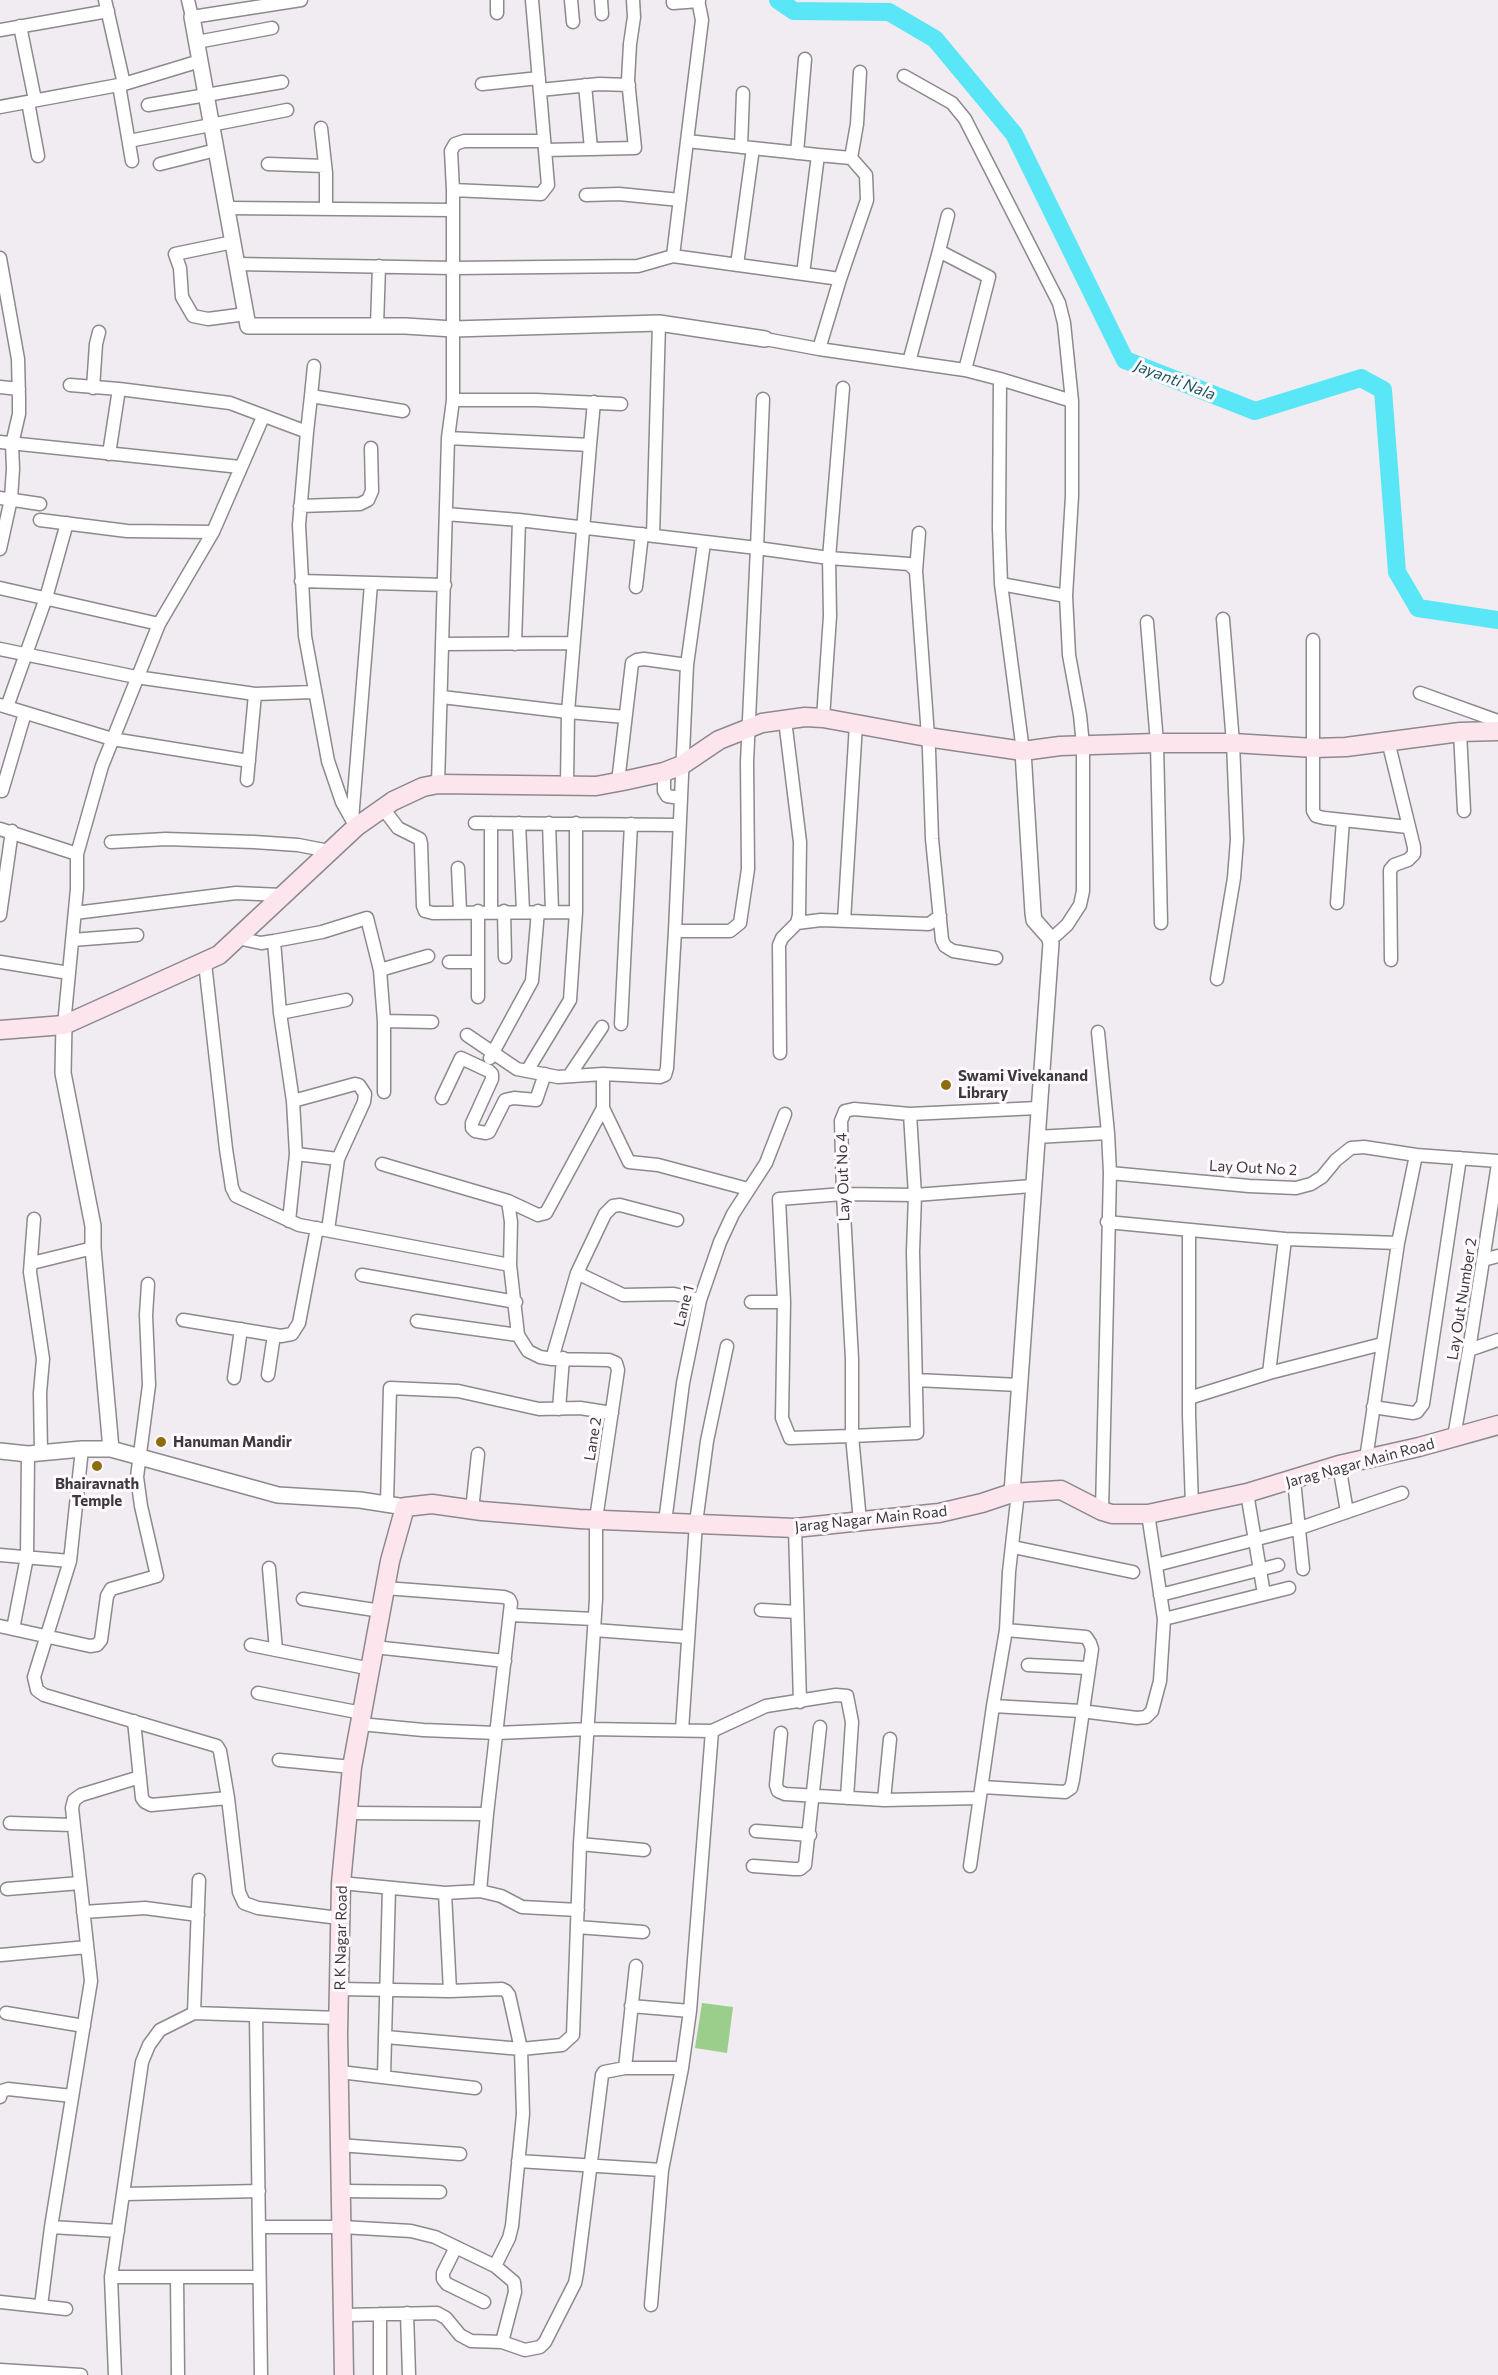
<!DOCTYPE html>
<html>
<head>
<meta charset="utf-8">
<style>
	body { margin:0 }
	canvas { display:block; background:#f0ecf1 }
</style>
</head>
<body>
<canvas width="1498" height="2375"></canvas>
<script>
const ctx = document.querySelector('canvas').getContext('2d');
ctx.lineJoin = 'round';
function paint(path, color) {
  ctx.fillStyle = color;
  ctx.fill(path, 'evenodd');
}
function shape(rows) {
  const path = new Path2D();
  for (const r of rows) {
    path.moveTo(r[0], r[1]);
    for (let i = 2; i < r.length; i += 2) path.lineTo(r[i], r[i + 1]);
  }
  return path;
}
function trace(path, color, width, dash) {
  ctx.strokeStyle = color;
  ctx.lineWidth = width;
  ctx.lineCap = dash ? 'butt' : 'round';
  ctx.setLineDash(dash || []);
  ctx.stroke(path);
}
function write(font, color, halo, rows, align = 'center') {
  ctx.font = font + ' Commissioner,sans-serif';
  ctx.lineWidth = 6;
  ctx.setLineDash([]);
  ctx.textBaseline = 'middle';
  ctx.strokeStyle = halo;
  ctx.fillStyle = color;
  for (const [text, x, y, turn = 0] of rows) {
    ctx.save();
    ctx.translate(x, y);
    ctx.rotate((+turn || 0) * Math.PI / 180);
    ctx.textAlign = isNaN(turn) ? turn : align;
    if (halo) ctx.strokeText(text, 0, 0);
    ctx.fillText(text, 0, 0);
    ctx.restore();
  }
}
paint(shape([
	[702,2003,733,2007,727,2053,695,2048]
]), '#9cce8b');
trace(shape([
	[778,0,794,11,889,12,935,39,1014,134,1125,360,1255,411,1361,378,1383,390,1397,572,1418,608,1498,620]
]), '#59e6f6', 18);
const minor = shape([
	[105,0,124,84],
	[188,0,192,17,301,0],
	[497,0,497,13],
	[571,0,573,22],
	[601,0,602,14],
	[673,0,673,3,699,1],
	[20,26,35,100],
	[0,30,108,11],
	[197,42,272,28],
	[904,76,952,103,965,119,1059,303,1064,323,1072,401],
	[482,84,539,78],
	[119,85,132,161],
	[585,85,591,149],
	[540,90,599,84,629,85],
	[28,102,38,156],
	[148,105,282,82],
	[0,107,124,84,200,61],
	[321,128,326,173,326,209],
	[129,141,287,110],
	[687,141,702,20,698,0],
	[741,147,743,93],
	[545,150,635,148,628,80,630,44,634,17,633,0],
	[797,153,805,59],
	[818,155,851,158,857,124,860,72],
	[160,164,216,150],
	[268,164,325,166],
	[453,190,541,194,548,185,532,0],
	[586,195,619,194,680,200],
	[227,208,453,210],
	[948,215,939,251,989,277,965,370],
	[233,242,175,254,180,268,182,297,193,316,208,319,246,314],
	[0,258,18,359,19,399,19,414,12,444,13,469,11,499,0,549],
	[237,264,453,268,638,266,673,256],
	[737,265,753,148],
	[803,274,818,155,687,141,673,256,840,279],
	[377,326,379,266],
	[765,339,819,349,965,370,1000,379,999,528,1001,584,1023,751],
	[819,349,840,279,867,200,866,175,851,158],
	[909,362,939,251],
	[1000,379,1072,401,1072,496,1066,596,1069,655,1080,715,1083,745,1083,891,1080,905,1067,925,1056,935,1049,937],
	[70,385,119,389,230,403,307,432],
	[0,387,19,389],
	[93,388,96,344,99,332],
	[311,396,314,366],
	[763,399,757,548,829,558,909,564,916,571,929,750,932,839,942,940,945,946,953,951,996,958],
	[453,400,536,400,621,404],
	[448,438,590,445,568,712,625,717],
	[0,442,240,467],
	[590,445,594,402],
	[109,454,119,389],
	[0,498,40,504],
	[300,506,360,504,368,500,372,491,371,448],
	[446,514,519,520,757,548,747,762,748,869,740,923,730,931,675,931],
	[40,520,127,531,213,532],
	[653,536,659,323],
	[916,571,919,533],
	[301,581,445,585],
	[1001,584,1066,596],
	[636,587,642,534],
	[0,588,159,624],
	[1147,622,1157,743,1161,923],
	[1313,640,1313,811,1316,816,1324,818,1408,827],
	[443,644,572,643],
	[515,644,519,520],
	[0,649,136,677,255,694],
	[1420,693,1498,721],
	[442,697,568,712,567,786],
	[0,705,112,739,249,761],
	[7,707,46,598,67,523],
	[823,718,830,616,829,558,843,388],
	[1460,732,1464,811],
	[1388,741,1414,847,1414,854,1408,860,1394,865,1390,870,1391,960],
	[664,772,664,791,667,796,680,798],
	[247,780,255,694,314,692],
	[618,782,632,663,637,660,644,659,687,665],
	[438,784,448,438,453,400,453,190,451,151,455,144,464,141,544,141],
	[2,791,25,713],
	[382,807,398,828,420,839,421,844,423,906,425,911,433,913,576,912],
	[352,820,371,584],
	[475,823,679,825],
	[491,823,491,911],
	[519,823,523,911],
	[549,823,552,911],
	[356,827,342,802,328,761,305,636,299,525,307,432,311,396,403,411],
	[0,829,77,854,102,766,159,624,213,532,263,417],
	[111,842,166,839,254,842,298,845,329,851],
	[458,868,460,911],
	[1337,903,1343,820],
	[504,911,505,957],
	[75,913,236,893,282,895],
	[0,915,12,831],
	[844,921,856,724],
	[797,923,821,920,929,924,940,916],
	[237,938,261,943,274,941,322,932,367,918,380,970,384,1021,384,1092],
	[72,940,137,935],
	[274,941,280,1013,293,1101,296,1154,289,1221],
	[0,962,69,973],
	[449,962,478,962],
	[205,963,226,1149,232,1188,236,1196,299,1225,510,1265,518,1335,528,1351,540,1357,552,1359,609,1360,616,1363,618,1370,596,1519,596,1599,580,1844,573,2035,562,2045,521,2049,386,2037],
	[380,970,428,956],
	[1217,979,1234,878,1237,840,1233,743,1223,619],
	[478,997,478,911],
	[280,1013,346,1000],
	[384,1021,432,1022],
	[621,1024,631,824],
	[64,1025,77,889,77,854],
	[1098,1032,1108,1133,1110,1173,1102,1511],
	[467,1035,517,1069,558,1077,603,1074,660,1077,665,1075,667,1068,675,931,687,665,704,543],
	[780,1053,779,945,782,938,797,923,799,915,800,842,785,720],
	[490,1058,532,981,538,911],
	[527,1071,570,1000,576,912,576,823],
	[603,1074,603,1108,629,1162,658,1165,748,1189],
	[569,1076,602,1027],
	[442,1098,461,1058,489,1071,492,1074,492,1079,472,1123,472,1128,475,1131,486,1133,489,1132,505,1100,514,1098,536,1100,545,1074],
	[293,1101,355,1084,359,1085,365,1094,364,1102,338,1159,328,1230],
	[910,1114,915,1195,913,1252,917,1433,852,1436,852,1359,843,1194,841,1121,845,1111,854,1109,910,1114,1038,1108],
	[1036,1137,1108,1133],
	[296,1154,338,1159],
	[382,1164,508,1201,511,1222,510,1265],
	[1110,1173,1249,1186,1296,1188,1311,1184,1322,1177,1336,1160,1351,1148,1364,1147,1416,1155,1498,1161],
	[508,1201,538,1215,546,1213,603,1108],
	[34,1219,30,1272,43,1359,40,1393,41,1453],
	[1107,1222,1285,1239,1398,1243],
	[1189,1231,1189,1415,1192,1506],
	[1483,1260,1498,1256],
	[32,1263,93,1248],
	[577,1273,623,1295,674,1294,700,1300],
	[362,1275,516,1302],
	[751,1302,784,1302],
	[183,1320,281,1336,292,1334,299,1323,317,1228],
	[417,1321,518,1335],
	[1469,1350,1498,1340],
	[552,1359,577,1273,605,1214,613,1206,620,1205,677,1220],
	[1269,1373,1285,1239],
	[268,1375,274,1335],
	[234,1378,241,1329],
	[916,1380,1019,1385],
	[1189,1398,1269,1373,1382,1344],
	[1373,1407,1413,1413,1417,1412,1423,1404,1460,1158],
	[559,1409,563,1358],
	[1454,1437,1469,1350,1498,1164],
	[82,1449,70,1561,34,1677,37,1690,44,1695,217,1746,220,1751,228,1798,239,1892,244,1903,258,1908,339,1918],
	[1366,1459,1398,1243,1416,1155],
	[1339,1465,1347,1512],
	[1294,1480,1303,1569],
	[1018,1492,1009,1572,1006,1630,993,1706,1081,1711,1137,1718,1146,1717,1152,1711,1160,1681,1164,1619,1148,1514],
	[1247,1493,1264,1594],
	[387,1503,390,1388,458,1391,539,1409,580,1408,612,1413],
	[472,1510,478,1454],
	[860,1521,852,1436,790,1438,782,1418,784,1302,779,1199,843,1194,915,1195,1032,1186],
	[665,1522,683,1383,700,1300,720,1242,733,1214,766,1163,785,1114],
	[795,1528,800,1702],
	[1013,1547,1133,1572],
	[0,1555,70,1561],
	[1156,1565,1300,1528,1402,1493],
	[269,1568,276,1650],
	[1160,1595,1278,1565],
	[303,1599,381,1611],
	[761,1610,797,1612],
	[511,1615,594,1619],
	[1164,1619,1289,1588],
	[0,1626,90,1646,97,1645,101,1640,107,1596,111,1589,157,1576,141,1506,137,1477,149,1385,146,1315,148,1284],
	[13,1629,27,1557,28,1454],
	[594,1630,688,1637],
	[251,1645,371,1669],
	[374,1647,505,1661],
	[1028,1665,1088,1668],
	[258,1693,362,1713],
	[134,1721,142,1798,145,1802,151,1805,228,1798],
	[360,1724,423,1730,497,1733,588,1729,712,1731,690,2011,682,2068,662,2170,651,2305],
	[682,1730,696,1523,707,1441,727,1346],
	[712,1731,766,1706,836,1695,847,1696,852,1722,847,1798],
	[781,1733,776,1785,778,1791,785,1794,884,1800,980,1798],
	[279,1760,352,1767],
	[982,1787,1065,1792,1071,1788,1073,1780,1092,1649,1090,1643,1086,1637,1006,1630],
	[884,1800,890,1739],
	[348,1813,487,1814],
	[10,1823,73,1825],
	[756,1831,810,1835],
	[580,1844,644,1850],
	[753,1866,794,1869,800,1869,805,1865,820,1727],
	[970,1866,993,1706],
	[341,1883,445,1893,480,1891,487,1814,511,1603,509,1599,504,1597,385,1588],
	[7,1889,80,1883],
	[480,1891,501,1896,522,1907,578,1910],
	[83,1912,145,1908,198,1915],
	[577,1927,643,1932],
	[1,1955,87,1947],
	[340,1989,450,1991,445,1893],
	[450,1991,502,1989,506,1991,509,1995,521,2049,523,2114,512,2226,509,2238,495,2266],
	[631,2006,690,2011],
	[6,2013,84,2026],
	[194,2013,199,1880],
	[256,2016,261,2375],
	[625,2068,636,1966],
	[340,2072,475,2088],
	[384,2076,389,1888],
	[0,2097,2,2091,8,2089,72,2096],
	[339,2145,460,2154],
	[518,2161,662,2170],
	[341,2191,440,2192],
	[125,2194,259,2191],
	[51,2227,118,2231],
	[260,2227,342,2227,411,2231,435,2237,495,2266,514,2282,515,2292,502,2342],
	[456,2247,443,2273,443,2279,447,2284,484,2302],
	[111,2277,259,2277],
	[177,2277,178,2375],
	[0,2302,66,2309],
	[41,2306,51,2227,91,1981,72,1808,74,1800,81,1795,140,1777],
	[407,2313,409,2375],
	[344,2315,437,2313,446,2318,460,2335,471,2341,502,2342,525,2350,540,2347,545,2342,575,2283,577,2273,602,2075,604,2072,625,2068,682,2068],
	[0,2370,81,2375],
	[115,2375,111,2277,142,2062,149,2045,160,2030,194,2013,339,2018],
	[380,2375,380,2314]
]);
const tertiary = shape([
	[192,17,248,326,405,326,453,329,659,323,765,339],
	[64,1025,63,1073,93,1226,93,1248,111,1449],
	[0,1451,28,1454,82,1449,111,1449,278,1495,360,1500,405,1507],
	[1012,1493,1051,943,1049,937,1034,920,1033,913,1023,751]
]);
const secondary = shape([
	[0,1030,64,1025,219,955,356,827,393,801,423,787,438,784,596,786,623,781,664,772,682,765,719,740,762,723,805,717,823,718,927,737,1023,751,1060,746,1157,743,1233,743,1314,748,1346,747,1460,732,1498,731],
	[344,2375,338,2034,341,1883,352,1767,390,1561,405,1507,432,1504,482,1511,579,1519,795,1528,939,1513,982,1503,1012,1493,1061,1490,1102,1511,1112,1514,1148,1514,1247,1493,1339,1465,1419,1447,1498,1425]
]);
trace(minor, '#8d898d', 15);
trace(tertiary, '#8d898d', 18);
trace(secondary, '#8d898d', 21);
trace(minor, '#fff', 12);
trace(tertiary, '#fff', 15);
trace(secondary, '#fde5ee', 18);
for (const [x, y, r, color] of [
	[946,1085,6,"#8e6d10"],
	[161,1442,6,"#8e6d10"],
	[97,1466,6,"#8e6d10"]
]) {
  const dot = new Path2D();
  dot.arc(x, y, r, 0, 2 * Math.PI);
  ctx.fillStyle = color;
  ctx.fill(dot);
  trace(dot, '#fefafe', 2);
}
write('bold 15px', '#3c3a3c', '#fefafe', [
	["Swami Vivekanand",958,1076],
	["Library",958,1093],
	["Hanuman Mandir",173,1442],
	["Bhairavnath",97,1484,"center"],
	["Temple",97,1501,"center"]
], 'left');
write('15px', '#3c3a3c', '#fefafe', [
	["Lay Out No 2",1253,1168,3],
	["Lay Out No 4",843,1177,-92],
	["Lay Out Number 2",1462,1299,-81],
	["Lane 1",684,1306,-76],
	["Lane 2",593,1439,-81],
	["Jarag Nagar Main Road",1360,1463,-15],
	["Jarag Nagar Main Road",871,1519,-6],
	["R K Nagar Road",341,1938,-89]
]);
write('italic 16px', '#1d585f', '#fefafe', [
	["Jayanti Nala",1175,380,21]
]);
</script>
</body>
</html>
